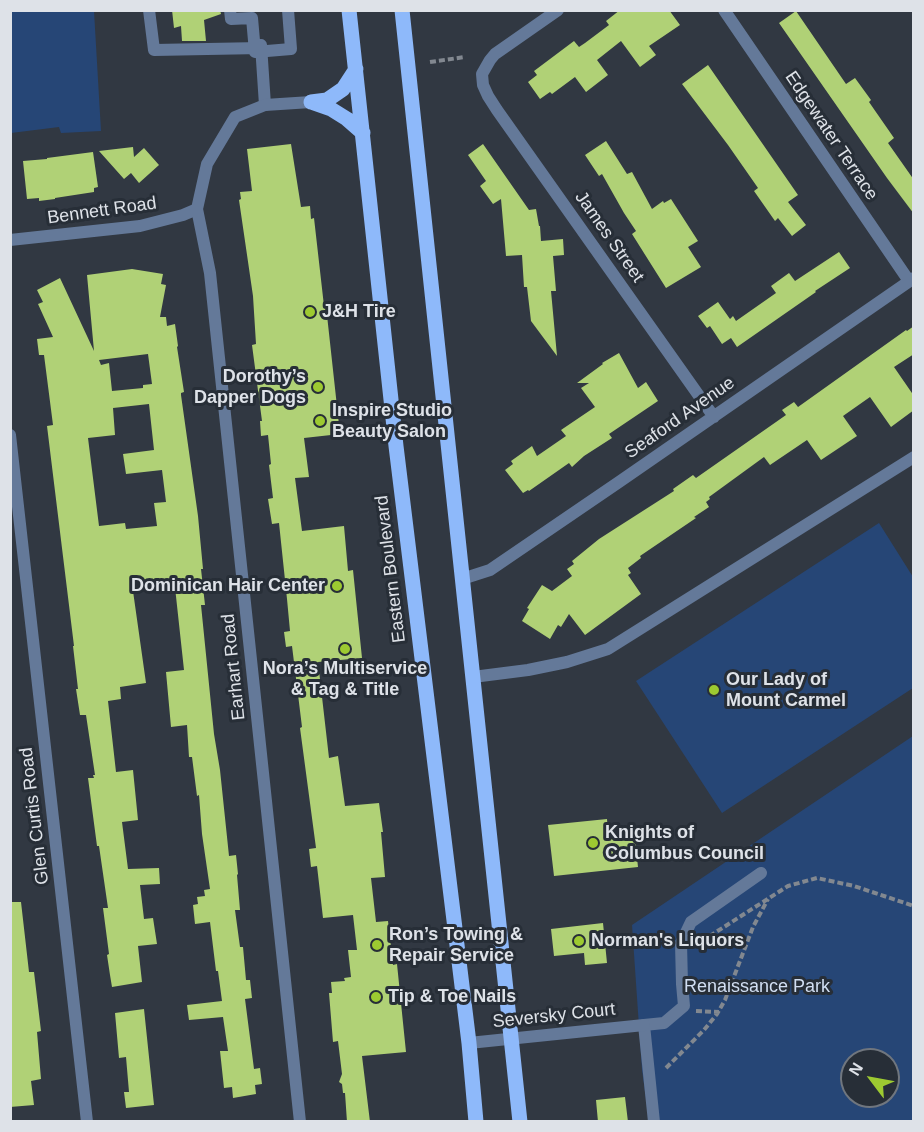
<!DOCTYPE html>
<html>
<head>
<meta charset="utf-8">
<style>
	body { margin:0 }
	#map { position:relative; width:924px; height:1132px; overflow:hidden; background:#313842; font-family:Helvetica,sans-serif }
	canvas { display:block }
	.frame { position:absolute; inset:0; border:12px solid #dee2e8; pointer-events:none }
	.north { position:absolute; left:840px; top:1048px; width:60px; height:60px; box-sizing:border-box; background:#272e37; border:2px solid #70767e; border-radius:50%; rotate:302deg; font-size:16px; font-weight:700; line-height:24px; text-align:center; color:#dee2e8 }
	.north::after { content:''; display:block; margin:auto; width:21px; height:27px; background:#9dca31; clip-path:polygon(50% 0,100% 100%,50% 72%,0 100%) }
</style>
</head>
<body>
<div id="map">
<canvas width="924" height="1132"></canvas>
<div class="frame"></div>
<div class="north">N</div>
</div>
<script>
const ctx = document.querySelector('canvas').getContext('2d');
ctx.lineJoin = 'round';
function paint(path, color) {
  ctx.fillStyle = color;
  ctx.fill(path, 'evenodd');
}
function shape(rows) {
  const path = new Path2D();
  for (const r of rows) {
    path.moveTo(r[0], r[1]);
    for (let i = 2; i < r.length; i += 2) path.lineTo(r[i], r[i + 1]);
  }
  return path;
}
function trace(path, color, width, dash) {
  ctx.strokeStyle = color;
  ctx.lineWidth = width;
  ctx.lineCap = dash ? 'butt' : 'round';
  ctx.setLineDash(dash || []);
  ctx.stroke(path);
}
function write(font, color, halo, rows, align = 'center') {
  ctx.font = font + ' Helvetica,sans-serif';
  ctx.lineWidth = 6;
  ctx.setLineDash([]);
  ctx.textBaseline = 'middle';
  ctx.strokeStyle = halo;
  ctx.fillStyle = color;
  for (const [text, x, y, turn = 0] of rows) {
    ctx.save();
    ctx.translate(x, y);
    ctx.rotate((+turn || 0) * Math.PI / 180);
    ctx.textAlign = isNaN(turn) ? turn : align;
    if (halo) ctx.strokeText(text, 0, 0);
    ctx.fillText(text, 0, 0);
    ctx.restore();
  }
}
paint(shape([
	[10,11,94,11,101,131,61,133,59,127,11,133],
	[879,523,913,577,913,688,722,813,636,681],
	[913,736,913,1121,649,1121,642,1070,632,925],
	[852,1060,888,1060,888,1096,852,1096]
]), '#264676');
paint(shape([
	[172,10,220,10,221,14,204,20,206,41,182,41,181,26,174,28],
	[620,10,669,10,680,25,649,46,656,55,640,67,621,41,597,60,608,75,586,92,575,77,552,94,550,92,540,99,528,82,537,75,534,71,574,41,579,47,585,43,609,25,606,21],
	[796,11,846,84,855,78,871,100,869,102,894,138,888,143,914,180,914,214,887,178,779,23],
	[708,65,798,195,788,202,806,225,792,236,778,218,775,221,754,191,758,188,728,145,682,84],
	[606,141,627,174,632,172,652,209,663,201,664,203,671,199,698,241,688,247,701,267,666,288,632,234,636,231,624,213,602,174,599,176,585,155],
	[291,144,301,207,310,206,311,219,314,218,324,306,326,306,340,434,304,438,309,477,295,478,302,531,344,526,348,571,353,570,362,658,318,662,329,758,338,756,345,806,379,803,383,832,381,832,385,877,371,878,376,922,388,921,393,965,397,964,406,1052,362,1056,370,1122,347,1122,345,1093,343,1093,342,1084,339,1082,342,1074,338,1041,333,1042,329,993,332,993,331,982,345,981,344,978,351,977,348,950,357,950,353,915,323,918,317,866,311,867,309,849,316,848,300,728,302,727,292,646,286,647,284,632,290,631,287,599,279,523,272,524,268,499,273,498,269,465,271,464,268,435,261,436,260,421,262,421,252,345,256,344,253,296,239,200,241,199,240,192,252,191,247,149],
	[483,144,529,210,536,209,539,226,540,226,541,241,563,239,564,255,553,256,556,291,551,291,557,356,531,321,527,287,524,287,522,255,506,256,501,199,493,204,480,186,486,181,468,155],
	[133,147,134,157,144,148,159,165,139,183,131,173,124,179,99,151],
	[93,152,98,187,94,188,94,192,55,198,55,199,39,201,39,198,27,199,23,161,47,159,47,158],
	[839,252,850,268,815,291,816,292,737,347,731,338,722,344,710,326,707,328,698,316,718,302,730,319,733,316,736,321,776,293,771,286,789,273,795,281],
	[132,269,163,274,161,284,166,285,160,317,166,317,167,326,175,324,178,346,177,347,184,392,181,393,181,395,198,516,203,569,201,569,205,605,201,605,214,734,220,770,229,856,236,855,238,874,237,875,240,910,235,910,240,947,243,947,246,980,250,980,252,998,245,999,254,1069,260,1068,262,1084,255,1085,256,1094,233,1098,232,1087,224,1088,220,1051,228,1051,223,1017,189,1020,187,1005,222,1001,218,971,216,971,210,922,195,924,193,905,198,904,197,897,205,896,204,890,210,889,202,834,199,795,197,796,192,757,189,757,187,725,171,727,166,672,184,670,174,578,132,584,146,683,120,687,121,699,108,701,116,772,133,770,138,820,122,822,128,869,159,868,160,884,140,885,144,919,153,918,157,944,138,946,142,982,112,987,110,975,107,955,109,954,103,908,108,908,99,846,97,846,88,778,94,778,93,775,95,775,86,715,80,715,76,689,78,689,73,646,74,646,47,426,53,425,44,355,39,355,37,339,53,337,38,304,43,302,37,290,60,278,94,351,87,275],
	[148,354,152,384,143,385,143,388,112,391,109,363,101,365,99,360],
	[149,404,154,450,123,454,126,474,162,470,166,502,154,503,157,526,126,529,125,523,99,526,88,438,115,435,113,408],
	[914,326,914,354,894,367,914,396,914,410,891,427,870,397,843,416,857,436,821,460,807,440,770,465,764,457,709,497,710,499,706,502,709,507,694,517,696,518,640,556,641,558,628,568,631,573,628,575,641,594,585,635,569,614,561,627,558,625,550,639,522,621,529,609,527,608,542,585,552,591,572,576,567,569,574,564,572,561,599,539,674,491,673,489,693,475,696,478,786,415,782,410,794,402,798,407,906,330,907,331],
	[619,353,638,388,646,382,658,401,609,434,612,438,584,456,572,467,569,463,529,491,528,490,523,493,505,470,513,464,511,461,532,446,537,456,566,436,561,430,595,407,581,388,589,383,577,383,603,364,602,363],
	[607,819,608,833,634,830,638,867,554,876,548,825],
	[10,902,21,902,29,972,34,972,41,1031,37,1032,41,1079,31,1081,34,1105,10,1107],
	[603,923,607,963,585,965,584,953,554,956,551,929],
	[144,1009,154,1105,126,1108,124,1092,129,1092,126,1057,119,1058,115,1013],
	[625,1097,628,1122,598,1122,596,1100]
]), '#b0d176');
trace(shape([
	[430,62,465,57],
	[702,941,788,886,817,878,854,886,914,906],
	[696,1011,719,1012],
	[666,1068,704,1030,717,1014,725,1000,753,927,768,899]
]), '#828890', 4, [6, 3]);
trace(shape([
	[149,10,154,50,261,48],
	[230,10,231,19,252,18,255,52,291,49,288,10],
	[261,45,265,105],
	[473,677,528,670,567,662,608,649,914,457],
	[654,1122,644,1025,664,1023,684,1006,682,984,681,943,691,922,761,873]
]), '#647999', 12);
trace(shape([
	[558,10,495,54,490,60,482,74,483,85,488,96,497,110,714,417],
	[724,10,909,281],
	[197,209,210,273,300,1122],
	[10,240,140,226,183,215,197,209,207,164,235,117,265,105,311,102],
	[10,435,87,1122],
	[462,579,490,570,619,482,914,278],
	[469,1043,644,1025]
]), '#647999', 12);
trace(shape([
	[349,10,396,446,469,1043,476,1122],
	[402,10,520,1122],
	[311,102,331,109,347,119,363,133],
	[311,102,327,100,343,89,356,69]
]), '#8eb9fa', 15);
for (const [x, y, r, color] of [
	[310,312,6,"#9dca31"],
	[318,387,6,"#9dca31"],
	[320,421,6,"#9dca31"],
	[337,586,6,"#9dca31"],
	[345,649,6,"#9dca31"],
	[714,690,6,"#9dca31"],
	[593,843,6,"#9dca31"],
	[579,941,6,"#9dca31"],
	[377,945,6,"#9dca31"],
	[376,997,6,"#9dca31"]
]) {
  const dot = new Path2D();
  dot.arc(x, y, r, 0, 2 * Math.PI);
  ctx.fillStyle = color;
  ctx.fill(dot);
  trace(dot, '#272e37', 2);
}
write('18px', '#dee2e8', '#272e37', [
	["Edgewater Terrace",831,136,56],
	["Bennett Road",102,211,-8],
	["James Street",609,237,55],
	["Seaford Avenue",680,418,-35],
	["Eastern Boulevard",391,569,-97],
	["Earhart Road",234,667,-96],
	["Glen Curtis Road",35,816,-97],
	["Seversky Court",554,1016,-6]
]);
write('bold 18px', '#dee2e8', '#272e37', [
	["J&H Tire",322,312],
	["Dorothy’s",306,377,"right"],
	["Dapper Dogs",306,398,"right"],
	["Inspire Studio",332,411],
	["Beauty Salon",332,432],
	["Dominican Hair Center",325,586,"right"],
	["Nora’s Multiservice",345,669,"center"],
	["& Tag & Title",345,690,"center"],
	["Our Lady of",726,680],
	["Mount Carmel",726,701],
	["Knights of",605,833],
	["Columbus Council",605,854],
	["Ron’s Towing &",389,935],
	["Repair Service",389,956],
	["Norman's Liquors",591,941],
	["Tip & Toe Nails",388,997]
], 'left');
write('18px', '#d1def2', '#272e37', [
	["Renaissance Park",757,987]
]);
</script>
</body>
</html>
